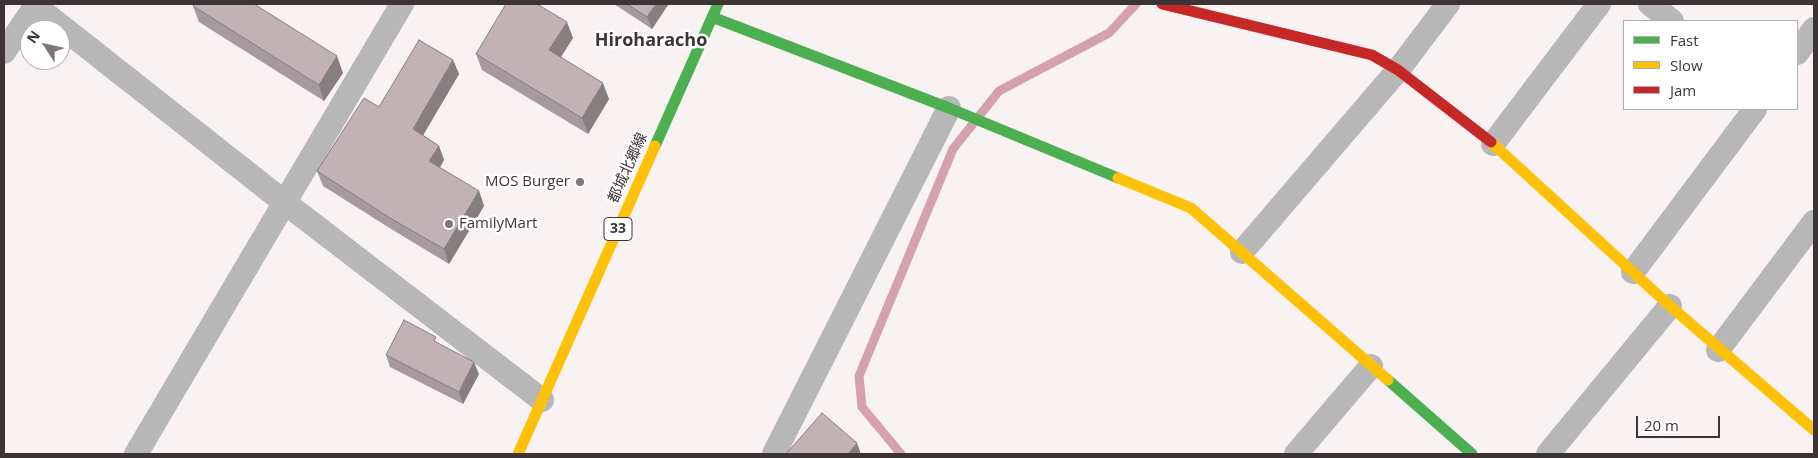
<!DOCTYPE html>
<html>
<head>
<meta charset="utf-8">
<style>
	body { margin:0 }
	#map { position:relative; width:1818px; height:458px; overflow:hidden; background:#f8f2f3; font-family:"Open Sans",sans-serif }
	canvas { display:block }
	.frame { position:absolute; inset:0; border:5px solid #3d3436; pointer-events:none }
	.legend { position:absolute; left:1623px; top:20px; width:175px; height:90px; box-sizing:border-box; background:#fff; border:1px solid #b1aeaf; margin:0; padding:6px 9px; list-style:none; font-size:15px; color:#3d3436 }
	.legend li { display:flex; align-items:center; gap:10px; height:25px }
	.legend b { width:25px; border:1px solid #b1aeaf }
	.north { position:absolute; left:20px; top:20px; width:50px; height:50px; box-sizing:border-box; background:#fff; border:1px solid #b1aeaf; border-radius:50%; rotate:305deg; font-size:14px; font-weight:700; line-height:20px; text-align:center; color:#3d3436 }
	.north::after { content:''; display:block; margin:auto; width:18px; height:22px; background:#7e7678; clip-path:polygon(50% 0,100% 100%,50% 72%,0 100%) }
	.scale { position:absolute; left:1636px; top:416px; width:84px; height:22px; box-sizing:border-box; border:2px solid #3d3436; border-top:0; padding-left:6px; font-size:15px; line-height:18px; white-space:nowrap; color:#3d3436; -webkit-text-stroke:4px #fff; paint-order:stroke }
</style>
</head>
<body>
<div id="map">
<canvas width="1818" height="458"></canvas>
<div class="frame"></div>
<ul class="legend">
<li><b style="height:6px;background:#4caf50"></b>Fast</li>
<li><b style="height:6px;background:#ffc107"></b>Slow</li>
<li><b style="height:6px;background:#c62828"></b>Jam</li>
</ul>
<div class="north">N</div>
<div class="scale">20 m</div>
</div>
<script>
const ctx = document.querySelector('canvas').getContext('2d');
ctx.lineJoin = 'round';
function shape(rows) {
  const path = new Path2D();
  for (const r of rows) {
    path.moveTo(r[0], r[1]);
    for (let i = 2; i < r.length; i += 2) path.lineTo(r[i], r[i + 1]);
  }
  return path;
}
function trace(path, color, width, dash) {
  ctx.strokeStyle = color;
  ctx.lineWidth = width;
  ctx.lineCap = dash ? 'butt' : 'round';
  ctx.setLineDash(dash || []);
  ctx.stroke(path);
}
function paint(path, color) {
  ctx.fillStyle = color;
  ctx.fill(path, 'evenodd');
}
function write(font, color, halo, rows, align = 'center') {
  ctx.font = font + ' "Open Sans","Noto Sans JP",sans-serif';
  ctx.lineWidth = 5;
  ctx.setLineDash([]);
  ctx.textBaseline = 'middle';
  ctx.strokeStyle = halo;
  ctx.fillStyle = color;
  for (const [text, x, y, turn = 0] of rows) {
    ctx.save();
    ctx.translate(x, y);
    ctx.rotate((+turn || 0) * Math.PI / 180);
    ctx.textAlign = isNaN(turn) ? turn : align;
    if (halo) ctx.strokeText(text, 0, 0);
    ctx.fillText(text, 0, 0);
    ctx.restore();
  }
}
trace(shape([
	[901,454,862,407,859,376,953,149,999,91,1109,33,1136,4]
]), '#d6a1ae', 9);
trace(shape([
	[33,4,284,202,542,400],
	[1650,4,1672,21],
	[4,52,37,4],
	[1797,53,1814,29],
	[1493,144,1599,4],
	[1242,252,1398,70,1448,4],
	[1633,272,1755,109],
	[1718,350,1814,222],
	[136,454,402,4],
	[774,454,949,108],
	[1296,454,1371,366],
	[1548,454,1670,306]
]), '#b7b7b7', 24);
trace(shape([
	[712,17,949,108,1118,178],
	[655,146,718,4],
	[1388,380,1472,454]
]), '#4caf50', 11);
trace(shape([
	[1491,142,1670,306,1814,430],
	[1118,178,1191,208,1388,380],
	[518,454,655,146]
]), '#ffc107', 11);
trace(shape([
	[1162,4,1372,55,1398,70,1491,142]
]), '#c62828', 11);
paint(shape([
	[614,4,667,4,668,5,652,29],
	[193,6,343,73,324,101,199,22],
	[573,38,561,57,609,99,588,134,482,70,476,54],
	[453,60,459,74,423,135,439,146,444,160,440,168,479,191,484,206,449,264,396,232,323,186,317,171,379,107],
	[438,343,479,374,463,404,390,367,386,355]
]), '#a7999d');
paint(shape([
	[656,4,667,4,668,5,652,29,647,17],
	[567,22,573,38,555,66,549,50],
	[337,56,343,73,324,101,319,85],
	[453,60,459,74,418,144,413,129],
	[603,83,609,99,588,134,582,118],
	[439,146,444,160,434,176,429,161],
	[479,191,484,206,449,264,444,249],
	[474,362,479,374,463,404,459,392],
	[857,443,861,454,848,454]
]), '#887d7f');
const building = shape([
	[195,4,254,4,337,56,319,85,193,6,195,4],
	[506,4,537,4,567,22,549,50,603,83,582,118,476,54,506,4],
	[627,4,656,4,647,17,627,4],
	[419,40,453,60,413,129,439,146,429,161,479,191,444,249,390,218,317,171,364,98,379,107,419,40],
	[404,320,436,337,434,341,474,362,459,392,386,355,404,320],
	[822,413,857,443,848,454,786,454,822,413]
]);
paint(building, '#c2b2b6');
trace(building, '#887d7f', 1);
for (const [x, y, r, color] of [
	[580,182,5,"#7e7678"],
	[449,224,5,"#7e7678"]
]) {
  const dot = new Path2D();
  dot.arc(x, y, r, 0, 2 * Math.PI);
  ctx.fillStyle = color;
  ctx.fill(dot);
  trace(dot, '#fff', 2);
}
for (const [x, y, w] of [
	[618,229,28]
]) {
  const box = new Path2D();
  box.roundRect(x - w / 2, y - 11.5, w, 23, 4);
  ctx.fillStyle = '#fff';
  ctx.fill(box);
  trace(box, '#3d3436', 1);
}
write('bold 14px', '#3d3436', null, [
	["33",618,229]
]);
write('15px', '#3d3436', '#fff', [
	["都城北郷線",628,168,-66]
]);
write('15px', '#3d3436', '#fff', [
	["MOS Burger",570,182],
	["FamilyMart",459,224,"left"]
], 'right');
write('bold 18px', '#3d3436', '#fff', [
	["Hiroharacho",651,41]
]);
</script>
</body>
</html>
